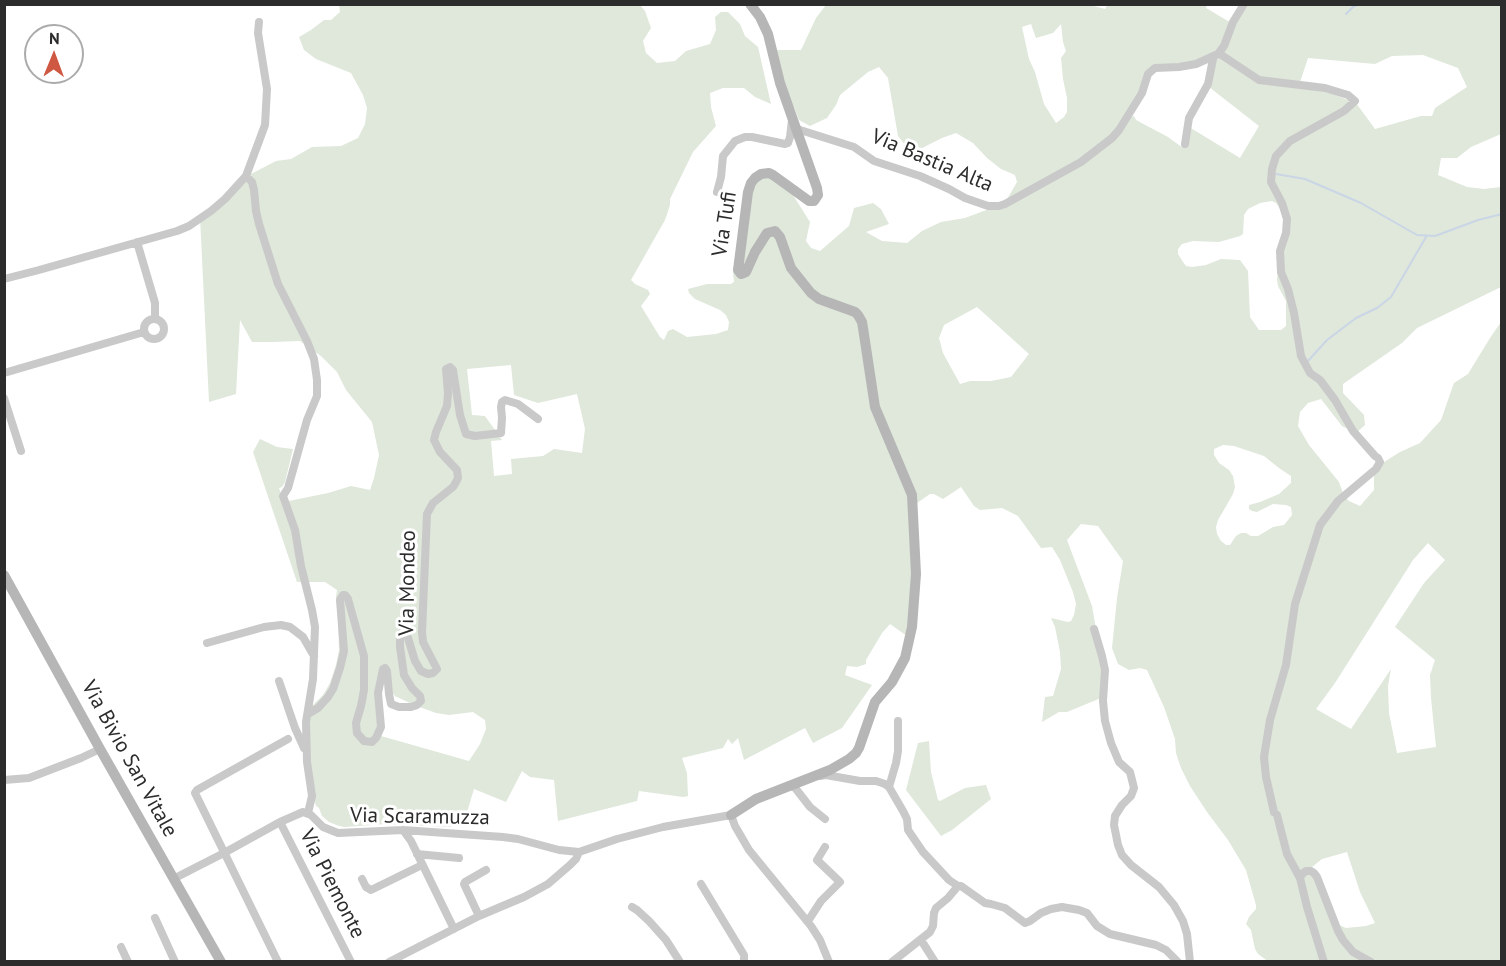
<!DOCTYPE html>
<html>
<head>
<meta charset="utf-8">
<style>
	body { margin:0 }
	#map { position:relative; width:1506px; height:966px; overflow:hidden; background:#fff; font-family:"PT Sans",sans-serif }
	canvas { display:block }
	.frame { position:absolute; inset:0; border:6px solid #2c2c2c; pointer-events:none }
	.north { position:absolute; left:24px; top:24px; width:60px; height:60px; box-sizing:border-box; background:#fff; border:2px solid #ababab; border-radius:50%; rotate:1deg; font-size:16px; font-weight:700; line-height:24px; text-align:center; color:#2c2c2c }
	.north::after { content:''; display:block; margin:auto; width:21px; height:27px; background:#cf5843; clip-path:polygon(50% 0,100% 100%,50% 72%,0 100%) }
</style>
</head>
<body>
<div id="map">
<canvas width="1506" height="966"></canvas>
<div class="frame"></div>
<div class="north">N</div>
</div>
<script>
const ctx = document.querySelector('canvas').getContext('2d');
ctx.lineJoin = 'round';
function paint(path, color) {
  ctx.fillStyle = color;
  ctx.fill(path, 'evenodd');
}
function shape(rows) {
  const path = new Path2D();
  for (const r of rows) {
    if (r.length === 3) {
      path.moveTo(r[0] + r[2], r[1]);
      path.arc(r[0], r[1], r[2], 0, 2 * Math.PI);
      continue;
    }
    path.moveTo(r[0], r[1]);
    for (let i = 2; i < r.length; i += 2) path.lineTo(r[i], r[i + 1]);
  }
  return path;
}
function trace(path, color, width, dash) {
  ctx.strokeStyle = color;
  ctx.lineWidth = width;
  ctx.lineCap = dash ? 'butt' : 'round';
  ctx.setLineDash(dash || []);
  ctx.stroke(path);
}
function write(font, color, halo, rows, align = 'center') {
  ctx.font = font + ' "PT Sans",sans-serif';
  ctx.lineWidth = 6;
  ctx.setLineDash([]);
  ctx.textBaseline = 'middle';
  ctx.strokeStyle = halo;
  ctx.fillStyle = color;
  for (const [text, x, y, turn = 0] of rows) {
    ctx.save();
    ctx.translate(x, y);
    ctx.rotate((+turn || 0) * Math.PI / 180);
    ctx.textAlign = isNaN(turn) ? turn : align;
    if (halo) ctx.strokeText(text, 0, 0);
    ctx.fillText(text, 0, 0);
    ctx.restore();
  }
}
paint(shape([
	[1086,4,1105,9,1108,4,1207,4,1206,8,1233,24,1245,5,1501,5,1501,134,1471,147,1457,158,1441,158,1438,175,1467,187,1484,189,1501,187,1501,287,1417,328,1402,343,1343,384,1343,393,1364,415,1365,425,1356,433,1342,426,1321,399,1308,403,1300,412,1298,426,1309,445,1339,482,1344,496,1349,501,1360,506,1374,490,1374,475,1381,464,1400,452,1420,443,1441,420,1454,383,1468,374,1490,338,1501,322,1501,961,1269,962,1258,954,1255,949,1251,930,1246,924,1249,917,1256,909,1256,905,1246,870,1228,840,1207,812,1190,786,1181,768,1176,753,1175,739,1164,707,1147,670,1140,668,1129,670,1118,664,1112,648,1117,598,1123,561,1098,526,1081,524,1067,540,1092,606,1103,670,1101,698,1067,712,1059,712,1042,722,1045,697,1053,696,1061,669,1060,652,1055,627,1051,618,1068,622,1071,621,1074,615,1075,610,1076,604,1073,592,1060,560,1052,547,1041,548,1018,516,1002,508,980,510,974,506,961,487,943,499,934,494,930,494,917,503,915,500,912,501,915,556,907,636,890,624,882,633,866,660,866,664,857,667,847,666,845,675,872,685,842,728,813,743,805,728,744,760,738,738,732,744,728,739,723,748,682,758,687,773,688,796,683,797,639,791,637,801,558,821,554,780,530,777,522,771,506,802,474,789,467,812,450,827,386,824,345,827,339,826,329,822,322,816,319,808,316,806,309,779,306,747,306,726,310,703,313,705,323,695,330,683,336,665,339,650,338,618,336,597,337,590,325,582,297,582,253,452,260,439,277,447,293,449,285,482,282,487,279,488,284,502,328,493,351,486,370,490,374,478,379,455,372,422,346,390,337,372,321,356,300,341,272,342,252,342,240,320,236,394,209,402,200,217,223,198,241,178,247,174,251,174,276,161,291,159,312,147,341,146,358,138,365,124,367,108,363,95,351,73,316,59,304,50,299,37,311,30,324,20,331,20,340,12,339,5,640,5,645,11,651,28,643,41,646,53,657,63,675,61,686,51,710,44,716,30,715,17,721,12,728,12,740,24,745,36,758,47,771,104,755,97,744,88,723,88,710,93,711,107,716,126,693,152,670,199,670,205,665,220,631,280,635,284,648,290,650,294,641,306,660,337,664,340,668,331,673,329,687,337,716,334,728,330,729,322,726,315,720,310,695,299,689,293,688,289,707,284,731,284,734,282,733,273,744,192,746,184,750,178,762,172,772,172,786,184,810,222,806,241,811,248,820,251,849,226,854,208,873,203,881,209,889,224,866,232,882,241,907,243,922,231,941,222,965,218,989,209,1000,208,1030,193,1033,185,1006,201,1017,182,1015,175,1001,169,987,158,973,143,956,133,942,138,922,148,906,146,898,136,888,78,879,67,868,72,840,95,836,105,827,118,810,126,799,120,794,107,788,99,773,50,801,50,816,18,826,5],
	[1031,24,1036,38,1053,33,1061,24,1063,42,1066,51,1061,58,1063,79,1067,98,1067,112,1064,117,1056,123,1044,104,1035,72,1029,59,1022,27],
	[1423,55,1458,68,1467,87,1435,108,1432,116,1421,116,1375,129,1356,103,1327,92,1298,88,1308,58,1375,64,1392,56],
	[1205,60,1214,62,1209,87,1259,126,1240,158,1189,127,1183,148,1168,137,1136,120,1134,116,1130,117,1138,101,1145,75,1149,69,1183,67],
	[1272,201,1276,203,1281,210,1283,219,1284,231,1283,247,1278,267,1277,280,1278,286,1286,301,1286,326,1281,330,1259,330,1250,317,1248,271,1240,260,1221,259,1206,265,1192,267,1186,266,1183,262,1178,254,1178,249,1182,244,1193,241,1219,242,1240,236,1243,234,1244,215,1248,209,1260,203],
	[977,307,1029,354,1011,377,991,381,970,381,960,384,943,353,939,338,944,325],
	[511,365,514,395,538,403,577,394,585,429,582,453,554,449,543,456,511,459,512,474,494,476,491,441,502,440,485,416,472,415,467,369],
	[1223,445,1234,446,1264,456,1279,468,1291,476,1291,483,1279,494,1260,502,1249,505,1249,509,1252,511,1257,512,1273,504,1286,505,1291,507,1292,515,1284,525,1273,527,1258,536,1251,536,1246,533,1241,533,1236,536,1230,545,1226,545,1221,541,1217,534,1216,527,1218,520,1233,494,1235,487,1233,476,1229,470,1219,463,1214,455,1214,449],
	[1428,543,1445,560,1424,583,1395,627,1435,660,1430,675,1431,698,1436,747,1397,753,1389,713,1388,686,1391,669,1351,729,1316,709,1335,683,1413,560],
	[382,680,395,696,414,705,436,713,449,715,473,712,485,720,486,729,480,744,469,761,381,736,383,713,380,701,379,687],
	[1347,852,1360,892,1375,923,1366,926,1346,928,1334,923,1327,906,1314,870,1312,867,1322,859],
	[929,741,931,772,938,800,940,801,965,788,986,785,991,799,966,819,952,830,941,836,906,790,918,743]
]), '#dfe8db');
trace(shape([
	[1346,14,1353,7,1359,4],
	[1276,174,1305,179,1361,203,1417,235,1435,236,1478,220,1502,214],
	[1307,362,1327,340,1356,318,1377,308,1391,297,1426,237]
]), '#cad5e6', 2);
trace(shape([
	[1218,54,1220,54,1259,80,1325,88,1348,95,1355,101,1344,111,1290,141,1276,156,1272,169,1271,182,1282,203,1287,219,1286,233,1280,251,1281,272,1288,289,1294,313,1301,356,1310,373,1320,380,1335,400,1353,431,1375,456,1378,458,1380,462,1376,469,1338,501,1320,525,1295,604,1286,665,1270,720,1264,757,1266,777,1274,812],
	[797,129,854,147,874,161,920,176,949,189,965,198,988,206,999,206,1005,204,1081,162,1112,138,1119,130,1142,93,1148,74,1155,68,1179,67,1196,64,1218,54,1224,46,1233,22,1244,4],
	[1185,144,1189,118,1208,84,1213,59,1211,57],
	[246,176,252,182,254,190,256,211,259,224,278,284,307,341,314,359,317,380,317,396,307,420,288,488,283,496,295,530,301,566,312,610,315,627,313,679,306,722,307,762,312,796,308,813],
	[717,192,721,177,723,156,735,141,745,137,752,137,785,144,788,143,790,137,792,120],
	[137,242,155,303,155,319],
	[4,279,39,270,177,231,189,226,211,211,225,199,246,176,265,125,267,89,258,33,259,22],
	[154,329,10],
	[4,373,144,332],
	[4,398,21,451],
	[1094,629,1102,656,1105,670,1103,701,1105,721,1111,743,1119,762,1130,772,1134,788,1131,796,1122,805,1115,816,1114,825,1118,845,1122,855,1131,865,1159,887,1174,905,1183,921,1187,934,1190,962],
	[207,643,264,627,281,625,290,627,303,637,314,656],
	[279,681,295,728,304,748],
	[308,714,318,708,328,697,333,689,340,668,344,651,340,600,343,595,345,595,348,599,364,656,364,690,361,706,356,723,357,733,364,741,372,742,376,738,381,727,378,693,383,669,385,668,387,671,389,694,391,704,399,707,411,707,417,705,421,701,420,696,412,688,404,675,400,647,400,636,403,631,408,638,415,661,421,671,428,674,433,673,437,669,423,642,422,632,427,514,433,503,453,487,456,482,458,478,457,470,440,452,434,440,436,432,447,406,448,393,446,369,450,367,453,370,460,415,466,434,475,436,501,433,502,418,501,407,502,402,505,400,518,404,538,419],
	[820,776,826,775,860,781,876,781,885,784,889,787,903,811,907,819,908,830,923,852,949,880,958,886],
	[4,780,29,778,81,758,100,749],
	[791,785,796,789,810,807,825,819],
	[889,787,896,763,898,751,898,721],
	[1277,815,1287,854,1300,878,1307,907,1324,962],
	[280,822,351,962],
	[403,830,411,841,454,929],
	[417,854,459,858],
	[1300,878,1302,874,1306,871,1311,871,1314,873,1317,877,1338,931,1343,940,1353,952,1371,962],
	[173,879,224,853,280,822,303,812,311,815,323,827,338,833,403,830,503,837,518,839,559,850,579,852],
	[362,879,366,887,371,890,422,865],
	[701,884,744,955,744,962],
	[632,907,637,910,649,921,666,940,680,962],
	[479,916,464,884,465,882,486,870],
	[155,918,175,962],
	[808,921,821,901,840,882,817,860,825,847],
	[921,940,935,962],
	[121,947,128,962],
	[278,962,195,793,197,790,288,739],
	[389,962,479,916,524,897,548,884,570,865,576,859,579,852,617,839,663,827,731,815,735,826,749,850,811,926,820,940,829,962],
	[892,962,930,932,933,926,934,913,936,908,948,898,958,886,961,886,985,903,991,904,1005,908,1025,923,1030,921,1041,913,1051,909,1062,907,1079,910,1087,913,1097,926,1110,934,1156,945,1166,950,1178,962]
]), '#c9c9c9', 8);
trace(shape([
	[4,575,100,749,221,962],
	[731,815,756,799,830,770,849,759,856,753,859,748,875,702,892,682,905,658,912,627,916,574,912,495,875,407,863,328,862,322,858,315,855,312,819,299,811,293,791,268,780,237,775,231,767,233,755,252,746,272,741,274,738,270,748,192,751,183,755,178,761,174,769,173,773,175,809,201,814,201,818,195,817,188,780,83,768,34,760,17,750,4]
]), '#b6b6b6', 10);
write('21px', '#2c2c2c', '#fff', [
	["Via Bastia Alta",932,161,23],
	["Via Tufi",725,224,-81],
	["Via Mondeo",408,583,-89],
	["Via Bivio San Vitale",129,759,61],
	["Via Scaramuzza",420,817,1],
	["Via Piemonte",332,884,63]
]);
</script>
</body>
</html>
